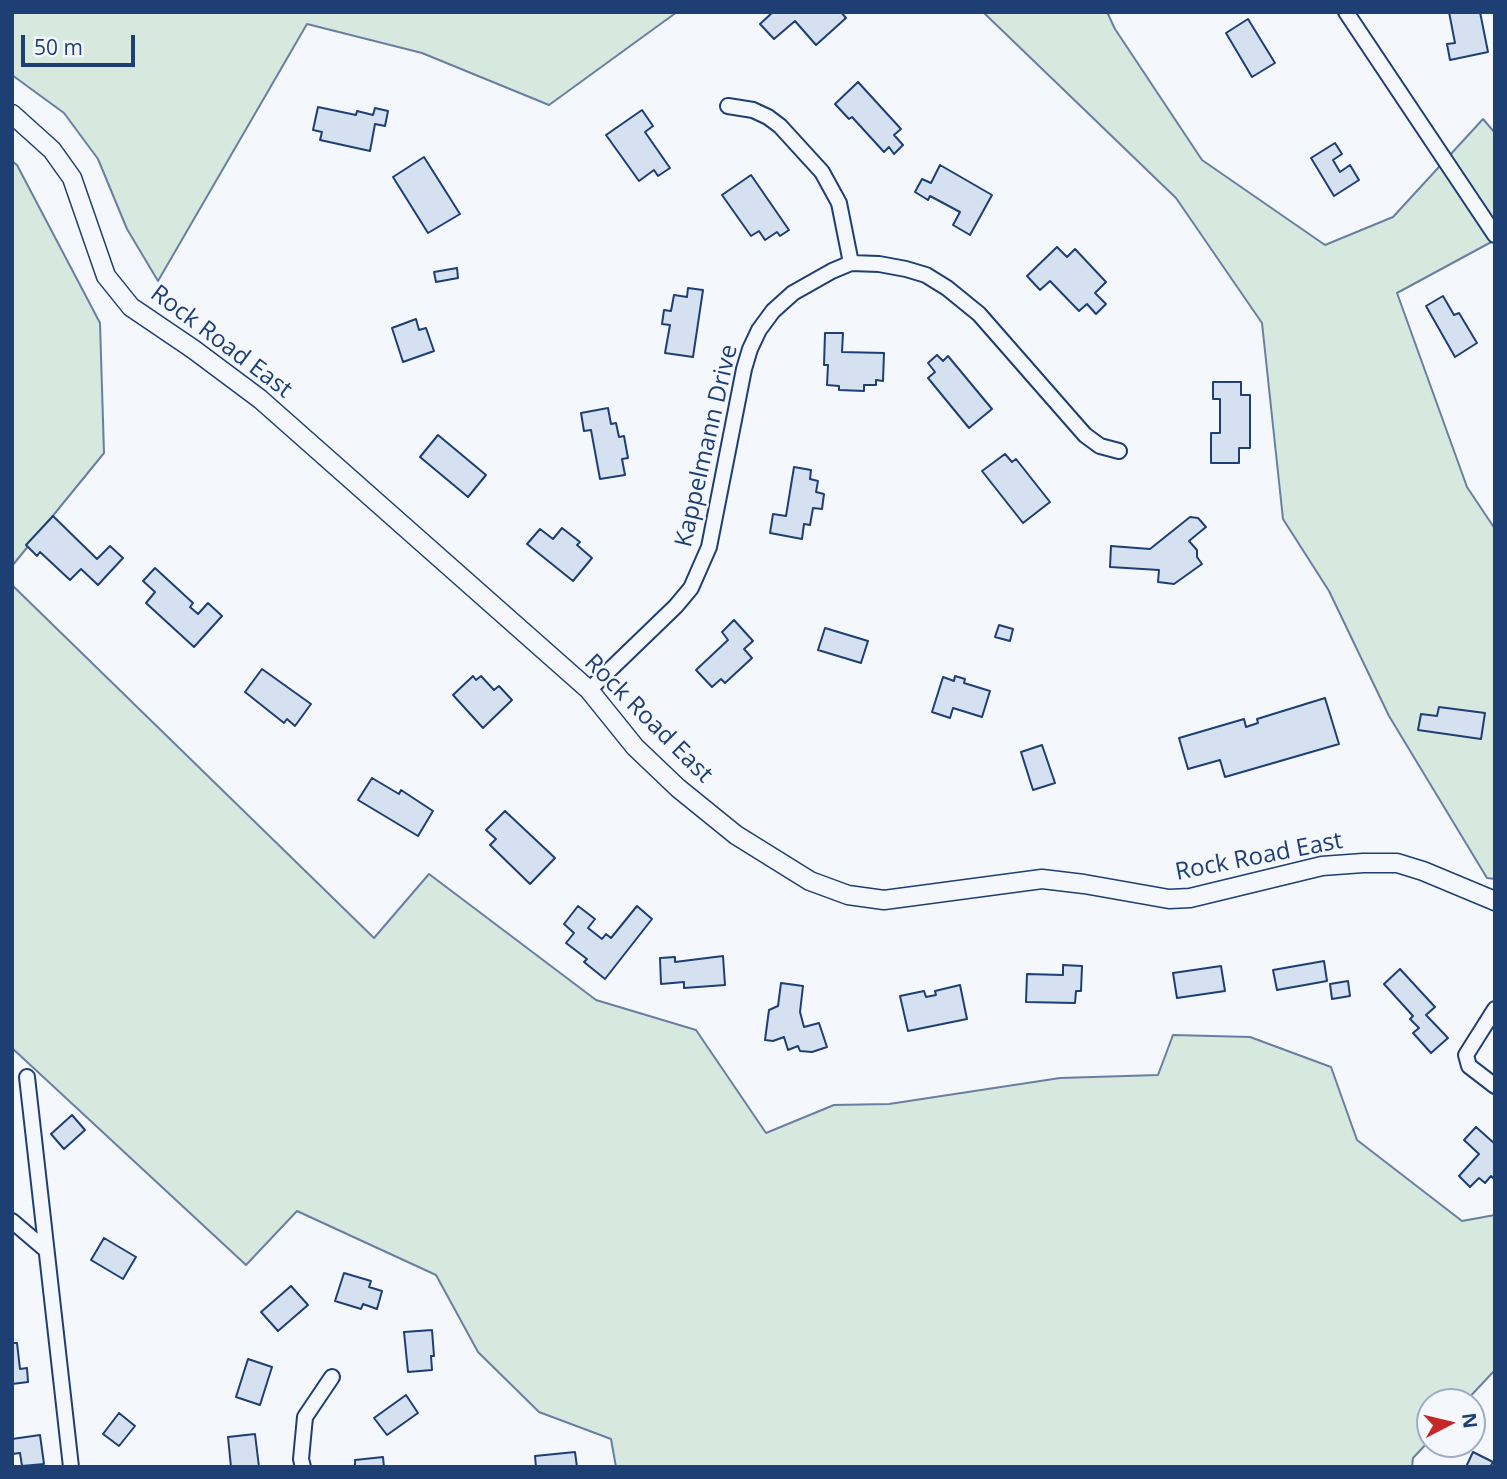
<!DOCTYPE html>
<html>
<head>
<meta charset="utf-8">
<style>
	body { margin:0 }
	#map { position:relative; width:1507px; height:1479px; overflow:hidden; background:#f4f7fb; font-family:"Open Sans",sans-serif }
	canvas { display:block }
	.frame { position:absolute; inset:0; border:14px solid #1d3f73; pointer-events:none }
	.north { position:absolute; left:1416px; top:1388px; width:70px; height:70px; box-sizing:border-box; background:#f4f7fb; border:2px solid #9eadc5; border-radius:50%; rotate:83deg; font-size:19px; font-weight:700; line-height:28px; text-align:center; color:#1d3f73 }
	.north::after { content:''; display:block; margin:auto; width:24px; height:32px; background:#c62828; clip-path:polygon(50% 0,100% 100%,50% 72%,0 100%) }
	.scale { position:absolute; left:21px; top:35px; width:114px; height:32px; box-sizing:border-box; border:4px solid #1d3f73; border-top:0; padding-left:9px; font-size:21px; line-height:24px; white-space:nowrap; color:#1d3f73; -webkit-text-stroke:5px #f4f7fb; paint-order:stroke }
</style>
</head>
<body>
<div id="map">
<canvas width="1507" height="1479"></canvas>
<div class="frame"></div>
<div class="north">N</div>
<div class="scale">50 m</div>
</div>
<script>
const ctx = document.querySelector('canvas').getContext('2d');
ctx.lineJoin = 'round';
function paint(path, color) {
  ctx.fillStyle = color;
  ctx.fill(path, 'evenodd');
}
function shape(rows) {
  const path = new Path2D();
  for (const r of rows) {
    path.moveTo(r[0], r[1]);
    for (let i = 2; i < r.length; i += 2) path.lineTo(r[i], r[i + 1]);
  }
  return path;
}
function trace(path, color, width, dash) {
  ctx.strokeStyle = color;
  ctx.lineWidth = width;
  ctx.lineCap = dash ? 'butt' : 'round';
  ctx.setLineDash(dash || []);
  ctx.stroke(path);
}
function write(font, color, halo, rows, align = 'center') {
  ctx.font = font + ' "Open Sans",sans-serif';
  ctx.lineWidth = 5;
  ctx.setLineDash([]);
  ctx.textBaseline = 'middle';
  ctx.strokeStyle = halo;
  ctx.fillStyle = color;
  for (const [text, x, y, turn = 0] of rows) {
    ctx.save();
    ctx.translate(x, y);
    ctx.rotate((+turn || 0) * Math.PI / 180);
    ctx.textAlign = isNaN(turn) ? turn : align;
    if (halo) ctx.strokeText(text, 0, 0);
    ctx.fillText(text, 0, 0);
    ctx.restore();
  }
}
const green = shape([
	[12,12,677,12,549,105,422,53,307,24,158,281,127,229,98,159,64,113,12,75,12,12],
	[983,12,1107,12,1115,29,1202,160,1325,245,1393,217,1483,119,1495,133,1495,240,1397,293,1467,487,1495,529,1495,879,1487,878,1389,716,1329,591,1283,519,1262,323,1176,198,983,12],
	[12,161,17,165,100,323,104,453,12,566,12,161],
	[12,585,374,938,429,874,596,1000,696,1030,766,1133,834,1105,889,1104,1060,1078,1158,1075,1173,1035,1250,1037,1331,1067,1357,1140,1462,1221,1495,1215,1495,1370,1465,1402,1430,1402,1430,1440,1413,1458,1412,1467,616,1467,611,1439,539,1412,478,1352,436,1275,297,1211,246,1265,12,1048,12,585]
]);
paint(green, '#d7e8df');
trace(green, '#687fa3', 2);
const building = shape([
	[773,12,841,12,846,18,816,45,795,21,774,39,760,24,773,12],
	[1449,12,1480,12,1488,52,1450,60,1447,44,1455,43,1449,12],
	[1248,19,1275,63,1252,77,1226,33,1248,19],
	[858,82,901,129,894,135,903,145,894,154,889,147,884,152,852,117,849,119,835,104,858,82],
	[318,107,356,115,357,111,373,115,375,108,388,111,385,126,375,124,370,151,320,140,322,132,313,130,318,107],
	[642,110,653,126,645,132,670,168,658,176,654,170,639,181,606,135,642,110],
	[1335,143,1342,154,1333,160,1340,172,1350,165,1359,180,1334,196,1311,158,1335,143],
	[424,157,460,214,428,233,393,177,424,157],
	[940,165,992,195,970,235,953,225,960,212,930,196,928,200,915,192,922,179,931,183,940,165],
	[751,175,789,230,780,236,777,232,765,240,759,231,751,236,722,195,751,175],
	[1057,247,1067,257,1075,249,1106,282,1095,293,1106,304,1096,314,1087,304,1079,311,1050,281,1040,290,1027,276,1057,247],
	[457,268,458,278,436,282,434,272,457,268],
	[688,288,703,290,693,357,665,353,670,325,662,324,664,310,671,311,674,295,687,297,688,288],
	[1443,296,1454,315,1459,313,1477,343,1455,357,1426,306,1443,296],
	[416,319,419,330,426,328,434,351,403,362,392,328,416,319],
	[825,333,843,333,842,352,884,353,883,381,876,380,876,385,864,385,864,391,839,390,839,386,827,385,828,365,824,365,825,333],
	[937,355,943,361,948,356,992,409,969,428,928,378,935,372,928,363,937,355],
	[1213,382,1241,382,1241,395,1250,395,1250,448,1239,448,1239,463,1211,463,1211,433,1220,433,1220,399,1213,399,1213,382],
	[608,408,611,424,616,423,619,437,624,436,628,458,622,459,625,475,600,479,591,430,584,431,581,413,608,408],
	[438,435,486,475,468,497,420,457,438,435],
	[1005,454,1012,462,1016,459,1050,502,1023,523,982,471,1005,454],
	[794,467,811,470,810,479,818,481,816,492,824,494,822,509,813,508,810,525,804,524,802,539,770,533,773,514,786,516,794,467],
	[53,516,97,559,110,546,123,558,98,585,81,569,70,580,40,552,37,556,26,545,53,516],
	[1190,517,1198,518,1206,527,1189,541,1197,550,1197,557,1202,564,1174,584,1158,582,1159,570,1110,567,1111,546,1150,549,1190,517],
	[562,528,580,542,577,545,592,558,573,581,527,544,540,529,553,539,562,528],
	[155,568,193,603,190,607,198,614,208,603,222,616,194,647,146,603,155,592,143,581,155,568],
	[734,620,753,641,744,649,752,658,725,683,721,679,712,687,696,670,728,640,722,632,734,620],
	[999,625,1013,629,1010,641,995,637,999,625],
	[825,628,868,641,861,663,818,650,825,628],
	[262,669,311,704,295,726,287,719,284,723,245,692,262,669],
	[473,676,476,680,481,676,494,690,499,686,512,700,483,728,453,695,473,676],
	[955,676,965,679,964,683,990,691,982,717,953,708,950,718,932,712,943,677,954,681,955,676],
	[1325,698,1339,744,1225,777,1220,760,1188,769,1179,738,1244,719,1246,727,1258,723,1257,719,1325,698],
	[1439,707,1485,713,1481,739,1418,730,1421,714,1437,716,1439,707],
	[1042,745,1055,783,1033,790,1021,752,1042,745],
	[372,778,399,794,401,790,433,811,418,836,358,800,372,778],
	[505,811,555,858,530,884,490,845,496,839,486,830,505,811],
	[578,906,595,919,588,928,602,939,606,934,611,938,637,906,652,919,605,979,584,962,587,959,566,943,574,933,564,924,578,906],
	[723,956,725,985,684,988,684,982,661,984,660,958,675,957,675,962,723,956],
	[1324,961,1327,981,1277,990,1273,970,1324,961],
	[1063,965,1082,966,1081,991,1076,991,1075,1003,1026,1002,1027,974,1063,975,1063,965],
	[1221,966,1225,991,1177,998,1173,973,1221,966],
	[1400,969,1435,1007,1426,1015,1448,1038,1431,1053,1413,1033,1419,1028,1410,1019,1413,1016,1384,984,1400,969],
	[1348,981,1350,996,1332,999,1330,984,1348,981],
	[781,983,803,986,800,1012,804,1027,819,1023,827,1047,812,1052,800,1051,798,1046,788,1050,784,1037,773,1041,765,1040,769,1010,778,1006,781,983],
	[960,985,967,1019,908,1031,900,996,924,991,926,997,936,995,935,991,960,985],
	[72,1115,85,1130,64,1149,51,1134,72,1115],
	[1476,1127,1495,1144,1495,1180,1491,1176,1485,1183,1479,1178,1470,1187,1459,1176,1479,1154,1464,1140,1476,1127],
	[104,1238,136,1257,123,1279,91,1260,104,1238],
	[344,1273,371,1281,369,1287,382,1291,377,1309,363,1304,361,1309,335,1301,344,1273],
	[291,1286,308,1305,278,1331,261,1312,291,1286],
	[432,1330,434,1356,431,1356,432,1370,408,1372,404,1332,432,1330],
	[12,1343,17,1343,20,1369,27,1368,28,1382,12,1384,12,1343],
	[248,1359,272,1367,260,1405,236,1397,248,1359],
	[406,1395,418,1413,387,1435,374,1418,406,1395],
	[119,1413,135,1426,119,1446,103,1434,119,1413],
	[255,1434,259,1467,231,1467,228,1437,255,1434],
	[40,1435,44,1464,22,1466,20,1453,12,1454,12,1439,40,1435],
	[575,1452,577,1467,536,1467,535,1456,575,1452],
	[1473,1452,1493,1462,1490,1467,1466,1467,1473,1452],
	[383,1457,384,1467,355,1467,355,1460,383,1457]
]);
paint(building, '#d5e0f0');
trace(building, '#1d3f73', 2);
const minor = shape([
	[1346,12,1495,235],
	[728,106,753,110,768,117,780,126,822,172,839,203,851,263],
	[589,690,676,606,691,588,709,547,744,369,750,349,759,330,773,311,793,293,832,271,851,263,879,264,906,269,926,275,947,288,979,314,1085,435,1100,446,1119,451],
	[1495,1009,1466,1055,1469,1066,1495,1086],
	[27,1077,71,1467],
	[12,1221,46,1250],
	[303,1467,301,1459,305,1417,332,1377]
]);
const tertiary = shape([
	[12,114,52,150,72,178,106,276,131,307,193,349,260,399,589,690,635,747,678,788,736,835,810,881,848,895,884,900,1042,879,1084,884,1169,899,1190,898,1322,866,1363,863,1397,863,1423,871,1495,901]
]);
trace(minor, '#1d3f73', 18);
trace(tertiary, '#1d3f73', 21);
trace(minor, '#f4f7fb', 14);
trace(tertiary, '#f4f7fb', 18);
write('24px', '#1d3f73', '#f4f7fb', [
	["Rock Road East",221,342,37],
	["Kappelmann Drive",707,446,-77],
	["Rock Road East",648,719,45],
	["Rock Road East",1259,857,-11]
]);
</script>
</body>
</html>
